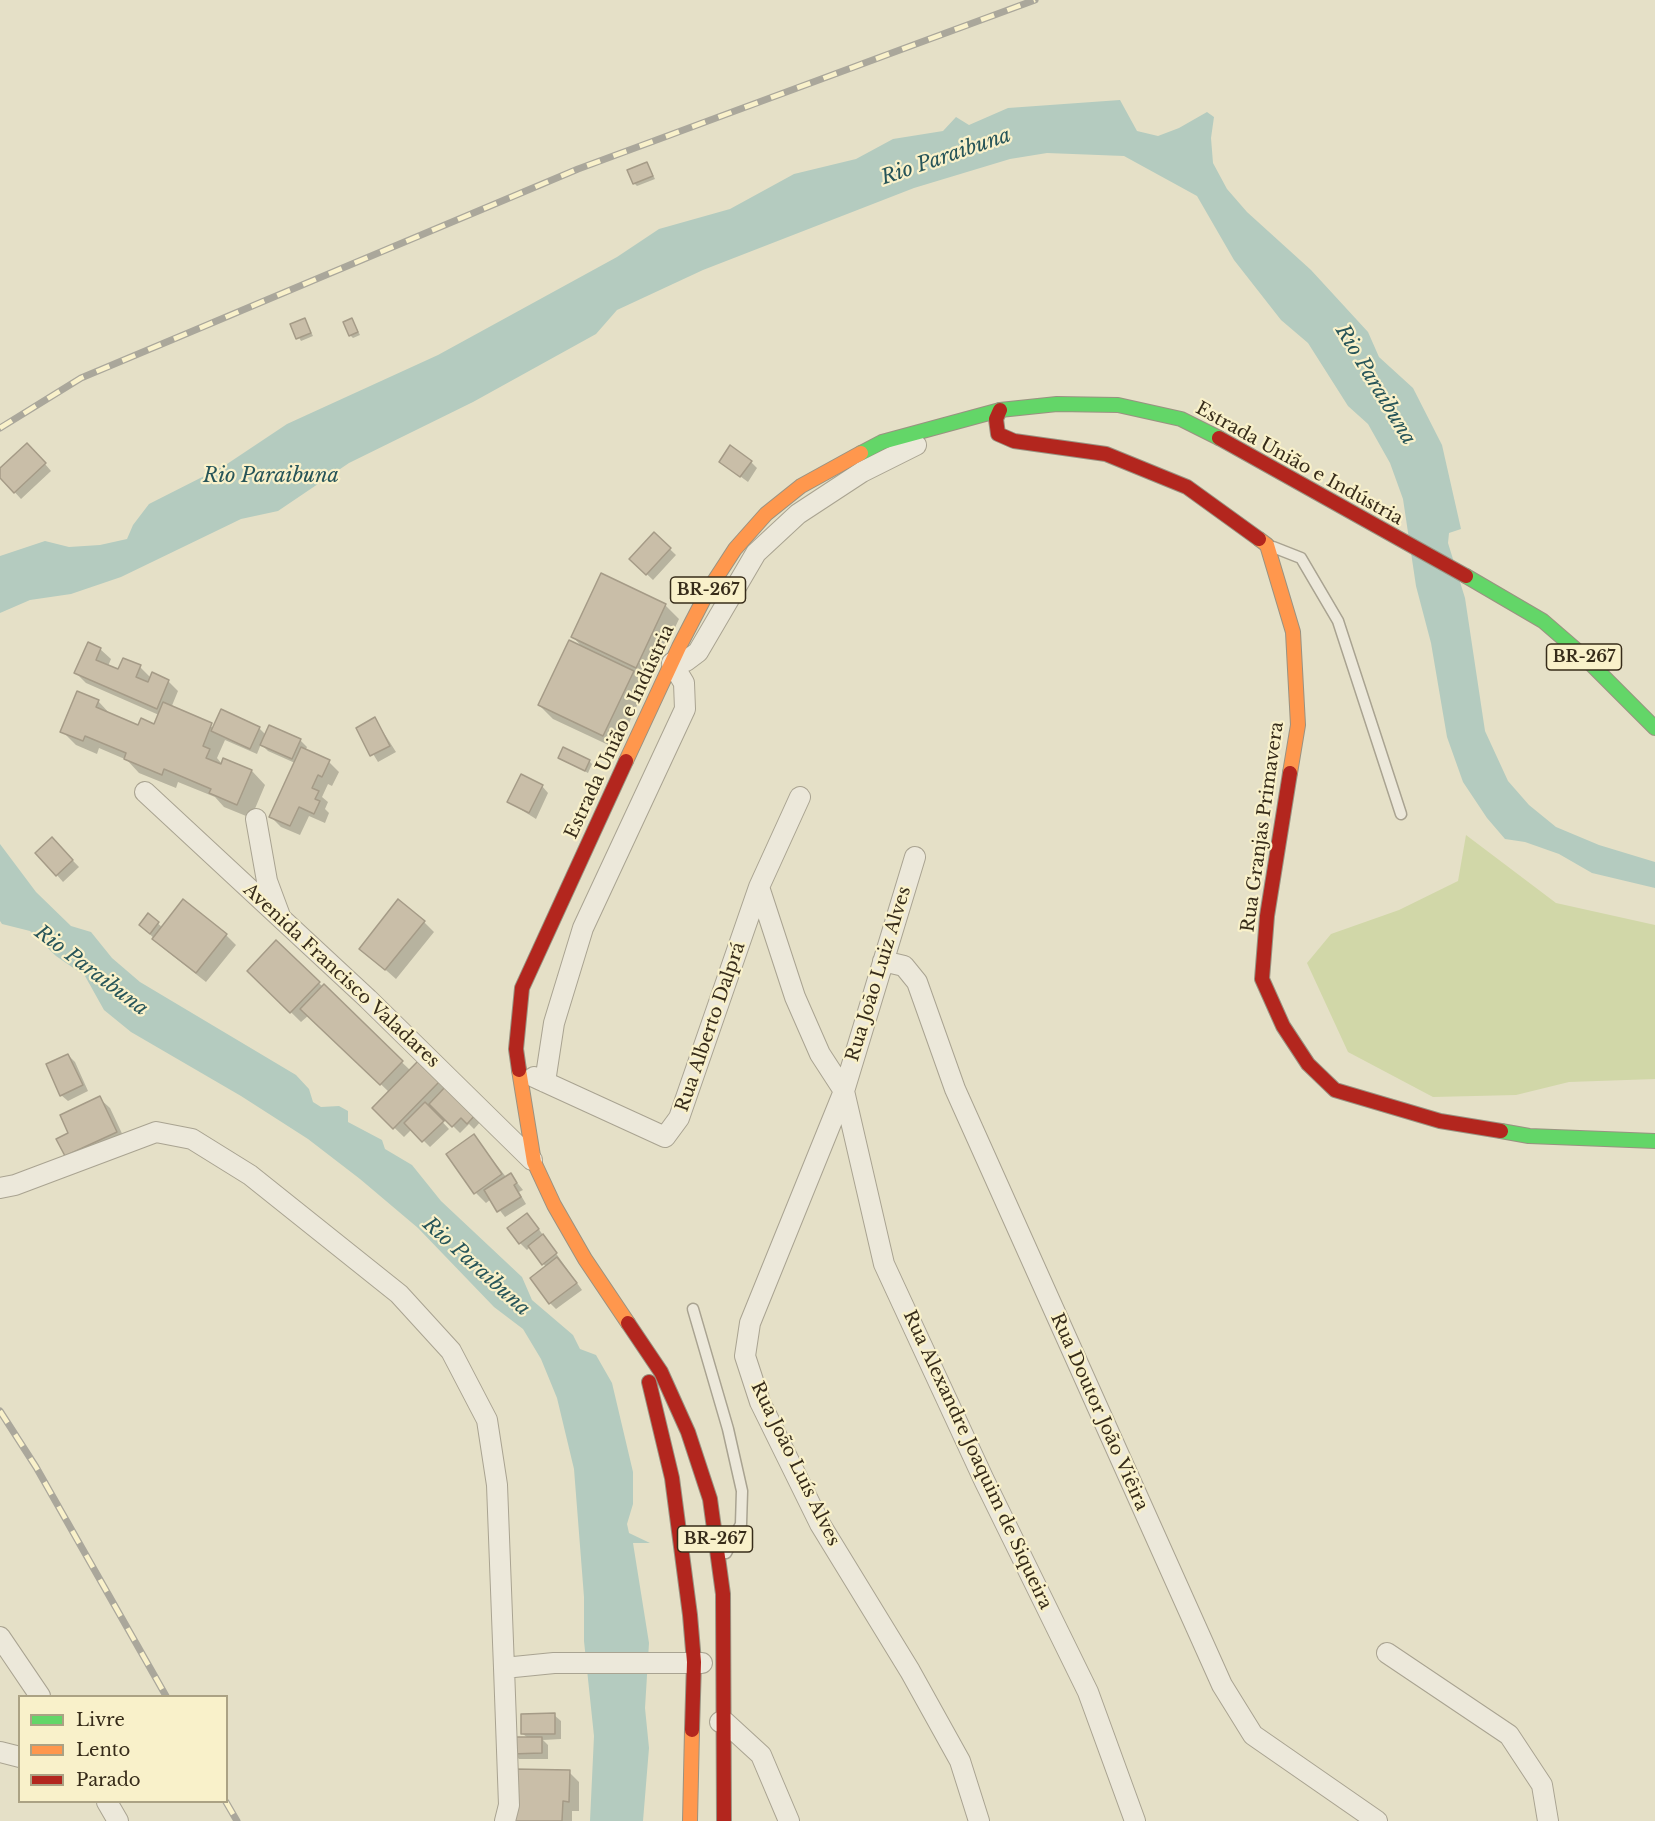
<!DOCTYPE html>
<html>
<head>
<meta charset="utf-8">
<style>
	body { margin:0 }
	#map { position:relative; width:1655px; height:1821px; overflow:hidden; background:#e5e0c7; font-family:"Libre Baskerville",serif }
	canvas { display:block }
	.legend { position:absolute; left:18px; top:1695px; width:210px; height:108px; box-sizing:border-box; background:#f9f1ca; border:2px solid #aba284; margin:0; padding:8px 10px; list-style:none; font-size:18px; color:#372c1a }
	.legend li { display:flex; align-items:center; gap:12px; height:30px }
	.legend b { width:30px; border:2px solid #aba284 }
</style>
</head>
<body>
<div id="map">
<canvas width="1655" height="1821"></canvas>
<ul class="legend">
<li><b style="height:8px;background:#63d668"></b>Livre</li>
<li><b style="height:8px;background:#ff974d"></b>Lento</li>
<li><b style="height:8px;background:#b3261e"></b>Parado</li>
</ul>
</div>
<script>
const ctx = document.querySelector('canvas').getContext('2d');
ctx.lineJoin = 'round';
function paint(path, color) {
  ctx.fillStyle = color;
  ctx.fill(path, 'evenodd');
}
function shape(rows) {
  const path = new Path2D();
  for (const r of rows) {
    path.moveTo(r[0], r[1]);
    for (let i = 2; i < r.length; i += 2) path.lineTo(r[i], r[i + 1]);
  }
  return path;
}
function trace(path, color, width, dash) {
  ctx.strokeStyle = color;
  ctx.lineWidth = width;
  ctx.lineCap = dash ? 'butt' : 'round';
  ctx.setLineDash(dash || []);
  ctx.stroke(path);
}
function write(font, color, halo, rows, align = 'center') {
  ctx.font = font + ' "Libre Baskerville",serif';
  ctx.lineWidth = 4.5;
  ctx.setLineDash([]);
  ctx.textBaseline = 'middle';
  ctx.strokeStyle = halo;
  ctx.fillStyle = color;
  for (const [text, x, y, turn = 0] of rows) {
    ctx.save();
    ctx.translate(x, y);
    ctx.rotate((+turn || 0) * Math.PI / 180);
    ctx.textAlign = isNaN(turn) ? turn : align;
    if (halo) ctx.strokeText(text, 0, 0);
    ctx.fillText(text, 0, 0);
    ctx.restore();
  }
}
paint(shape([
	[1466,835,1556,903,1655,925,1655,1079,1569,1082,1516,1095,1433,1097,1348,1052,1307,963,1331,934,1399,910,1458,881]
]), '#d1d7a8');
paint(shape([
	[1120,100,1137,131,1158,136,1179,128,1207,112,1214,117,1211,138,1213,163,1227,189,1247,212,1311,270,1368,332,1379,357,1413,388,1442,445,1461,529,1449,533,1448,543,1465,598,1485,731,1508,781,1529,805,1556,827,1599,845,1655,862,1655,888,1592,873,1559,854,1525,842,1505,839,1487,818,1463,782,1447,737,1431,643,1416,586,1403,499,1390,463,1368,424,1348,406,1308,343,1281,320,1234,260,1197,196,1124,156,1047,153,1010,159,914,188,703,270,617,310,596,334,473,402,349,463,278,511,241,519,121,577,71,594,30,600,0,613,0,556,45,541,69,547,100,545,127,539,133,525,149,504,224,466,287,424,438,355,617,257,659,229,730,209,794,174,856,159,893,139,943,131,956,117,969,125,1008,108],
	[0,844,36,892,71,926,91,932,112,958,140,982,296,1075,309,1089,313,1102,321,1107,339,1106,348,1111,348,1122,382,1140,385,1149,412,1165,441,1201,522,1277,532,1300,573,1335,580,1349,596,1355,612,1383,633,1472,633,1504,627,1524,629,1533,650,1543,633,1543,649,1643,645,1708,649,1748,643,1821,590,1821,594,1736,584,1641,584,1597,574,1469,557,1398,541,1359,523,1329,494,1307,418,1228,360,1179,308,1139,241,1096,131,1032,104,1010,85,976,56,956,30,931,2,924,0,921]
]), '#b4cbbf');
paint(shape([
	[647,163,655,179,637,186,634,183],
	[352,319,360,335,353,338,350,335],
	[305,320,313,336,301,341,292,325],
	[34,451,51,471,21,499,0,476,0,471],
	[721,462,751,462,757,468,748,482],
	[654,534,676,555,653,580,631,559],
	[665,605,679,619,650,681,636,675,646,686,617,749,553,719,539,705,583,648,573,637],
	[100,649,111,659,108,666,119,671,140,667,151,678,168,681,178,691,171,708,214,728,259,728,266,735,300,740,307,747,305,751,329,762,339,772,332,786,328,784,322,797,328,802,325,809,329,813,325,823,309,816,300,835,281,827,271,817,295,763,268,751,261,744,257,754,225,740,217,758,222,764,252,771,265,785,251,818,224,807,215,797,178,782,176,788,139,773,127,760,99,748,97,754,76,745,62,731,98,701,112,716,139,727,155,726,159,715,86,683,76,673],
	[375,719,396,752,378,762,358,729],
	[560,758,589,761,592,764,588,773],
	[542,786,548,793,536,819,509,802],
	[52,839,79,867,63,882,57,875],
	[148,915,163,928,226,935,236,945,206,982,164,949,144,928],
	[424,922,434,932,396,979,361,948],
	[276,942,411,1071,419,1062,481,1121,474,1129,469,1124,460,1133,434,1107,431,1110,449,1129,430,1147,412,1129,404,1137,374,1108,390,1093,309,1015,301,1022,249,971],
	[68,1055,75,1062,88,1091,68,1101,61,1095],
	[99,1098,110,1108,126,1142,66,1155,70,1134],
	[474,1136,506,1177,511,1175,523,1190,519,1192,526,1204,505,1217,491,1199,486,1203,476,1193,448,1155],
	[533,1221,582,1290,556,1309,550,1303,546,1267,530,1247,527,1250,520,1243,509,1228],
	[554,1715,561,1721,561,1739,543,1740,548,1745,548,1759,519,1759,513,1753,528,1738,523,1734],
	[569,1772,579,1782,579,1811,572,1811,572,1821,514,1821]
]), '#0003');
const building = shape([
	[647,162,653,176,633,184,627,170,647,162],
	[305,318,311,333,296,339,290,324,305,318],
	[352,318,358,332,349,336,343,322,352,318],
	[27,443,46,463,14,493,0,478,0,468,27,443],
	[730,445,752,461,740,477,719,462,730,445],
	[654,532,671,548,646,575,629,559,654,532],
	[601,573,666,604,636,668,571,637,601,573],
	[569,640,634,671,603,736,538,705,569,640],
	[88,642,101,648,96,660,118,669,123,658,141,665,136,677,148,682,152,672,169,680,157,709,74,673,88,642],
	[77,691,99,700,96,707,138,725,141,718,154,724,163,702,212,723,203,746,210,749,206,758,221,764,223,758,252,770,237,805,209,793,211,789,164,769,162,775,124,759,126,753,85,736,83,741,60,732,77,691],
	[221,709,260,727,250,749,211,731,221,709],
	[375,717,390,746,370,756,356,728,375,717],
	[269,725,301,739,292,759,260,745,269,725],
	[301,747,330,760,322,777,318,775,312,788,319,791,315,799,320,801,314,814,299,807,290,826,269,817,301,747],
	[563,747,590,760,585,771,558,758,563,747],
	[521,774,543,785,529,813,507,802,521,774],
	[52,837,73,860,56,876,35,853,52,837],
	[183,899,227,934,196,973,152,939,183,899],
	[398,899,425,921,385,970,359,949,398,899],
	[148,913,159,922,150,934,139,925,148,913],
	[276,940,320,982,290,1013,247,971,276,940],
	[324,984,403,1061,380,1085,300,1009,324,984],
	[68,1054,83,1085,60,1096,46,1064,68,1054],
	[419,1060,440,1081,393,1129,372,1108,419,1060],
	[447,1085,476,1114,467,1124,461,1118,452,1127,429,1104,447,1085],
	[100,1096,117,1132,65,1156,56,1139,68,1133,60,1115,100,1096],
	[425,1102,444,1121,422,1142,404,1123,425,1102],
	[474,1134,502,1174,474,1194,446,1154,474,1134],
	[511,1173,517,1183,514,1185,521,1197,497,1212,484,1190,511,1173],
	[527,1213,539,1229,519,1244,507,1228,527,1213],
	[543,1234,557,1253,542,1265,528,1246,543,1234],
	[557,1257,577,1283,549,1304,530,1278,557,1257],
	[555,1713,555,1734,521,1734,521,1714,555,1713],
	[511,1737,542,1737,542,1753,511,1754,511,1737],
	[514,1769,570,1770,569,1802,563,1801,562,1821,513,1821,514,1769]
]);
paint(building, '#c9bea8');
trace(building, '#a59b87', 1.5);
const lane = shape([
	[1273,547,1301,558,1338,621,1401,814],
	[693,1309,728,1429,742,1491,741,1524,726,1553]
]);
const street = shape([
	[145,792,368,999,532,1160],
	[256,819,267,881,280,916],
	[915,857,844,1091,750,1323,745,1356,760,1402,820,1524,910,1671,960,1761,979,1821],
	[759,887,795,997,820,1054,844,1091,884,1264,984,1480,1088,1692,1135,1821],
	[883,961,904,966,917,982,955,1089,1222,1685,1253,1735,1377,1821],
	[534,1077,665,1137,679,1118,759,887,800,797],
	[545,1082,554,1023,583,928,685,709,684,683,672,663,686,661,698,652,756,553,798,514,862,472,916,445],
	[0,1188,15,1185,156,1132,192,1139,250,1175,399,1294,451,1351,487,1420,497,1485,504,1668,554,1663,702,1663],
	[0,1637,40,1696],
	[1387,1653,1509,1735,1542,1785,1548,1821],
	[504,1668,509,1805,505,1821],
	[720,1722,725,1722,761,1755,789,1821],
	[0,1752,20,1757],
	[107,1802,118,1821]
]);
const fast = shape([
	[861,453,882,442,1000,410,1057,404,1118,405,1181,419,1219,438],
	[1466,576,1543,621,1580,653,1655,728],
	[1501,1131,1529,1136,1655,1141]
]);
const slow = shape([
	[1259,539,1267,545,1293,632,1298,725,1290,773],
	[626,761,679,647,709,589,735,549,766,514,801,486,861,453],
	[519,1070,534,1162,554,1205,585,1259,628,1323],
	[690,1821,692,1730]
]);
const jam = shape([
	[1000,410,996,419,998,434,1014,441,1106,454,1187,487,1259,539],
	[1219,438,1466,576],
	[1290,773,1267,916,1262,979,1283,1026,1308,1064,1335,1090,1440,1121,1501,1131],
	[519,1070,516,1049,522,988,626,761],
	[628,1323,661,1372,688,1432,710,1499,723,1594,724,1821],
	[649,1382,672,1478,690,1615,694,1662,692,1730]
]);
trace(lane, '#a9a391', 13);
trace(street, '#a9a391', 22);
trace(fast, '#999281', 16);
trace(slow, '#999281', 16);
trace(jam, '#999281', 16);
trace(lane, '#ece8da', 10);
trace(street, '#ece8da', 20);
trace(fast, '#63d668', 14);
trace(slow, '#ff974d', 14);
trace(jam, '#b3261e', 14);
const rail = shape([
	[0,428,81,378,578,169,1035,0],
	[0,1411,36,1467,166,1696],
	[226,1802,237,1821]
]);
trace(rail, '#aaa79b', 7);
trace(rail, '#f9f1ca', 4.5, [14]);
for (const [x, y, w] of [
	[708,590,75],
	[1584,657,75],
	[715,1539,75]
]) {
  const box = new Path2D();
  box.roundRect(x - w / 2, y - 13, w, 26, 4.5);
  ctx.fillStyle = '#f9f1ca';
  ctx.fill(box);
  trace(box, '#372c1a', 1.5);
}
write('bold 16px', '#372c1a', null, [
	["BR-267",708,590],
	["BR-267",1584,657],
	["BR-267",715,1539]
]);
write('18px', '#372c1a', '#f9f1ca', [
	["Estrada União e Indústria",1299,464,29],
	["Estrada União e Indústria",620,732,-65],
	["Rua Granjas Primavera",1263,827,-82],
	["Rua Joāo Luiz Alves",879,974,-73],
	["Avenida Francisco Valadares",341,976,43],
	["Rua Alberto Dalprá",711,1027,-71],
	["Rua Doutor João Viêira",1099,1412,66],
	["Rua Alexandre Joaquim de Siqueira",977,1460,65],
	["Rua João Luís Alves",795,1464,64]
]);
write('italic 20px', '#275559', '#f9f1ca', [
	["Rio Paraibuna",946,157,-19],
	["Rio Paraibuna",1375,385,59],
	["Rio Paraibuna",271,476],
	["Rio Paraibuna",91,971,37],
	["Rio Paraibuna",476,1267,42]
]);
</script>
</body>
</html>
